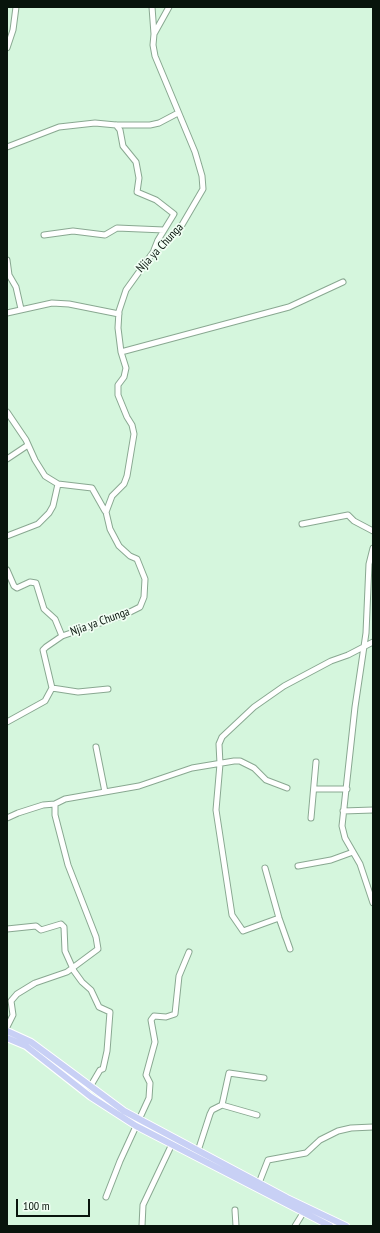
<!DOCTYPE html>
<html>
<head>
<meta charset="utf-8">
<style>
	body { margin:0 }
	#map { position:relative; width:380px; height:1233px; overflow:hidden; background:#d5f6dd; font-family:"PT Sans Narrow",sans-serif }
	canvas { display:block }
	.frame { position:absolute; inset:0; border:8px solid #08140c; pointer-events:none }
	.scale { position:absolute; left:16px; top:1199px; width:74px; height:18px; box-sizing:border-box; border:2px solid #08140c; border-top:0; padding-left:5px; font-size:12px; line-height:14px; white-space:nowrap; color:#08140c; -webkit-text-stroke:3px #f0fef3; paint-order:stroke }
</style>
</head>
<body>
<div id="map">
<canvas width="380" height="1233"></canvas>
<div class="frame"></div>
<div class="scale">100 m</div>
</div>
<script>
const ctx = document.querySelector('canvas').getContext('2d');
ctx.lineJoin = 'round';
function shape(rows) {
  const path = new Path2D();
  for (const r of rows) {
    path.moveTo(r[0], r[1]);
    for (let i = 2; i < r.length; i += 2) path.lineTo(r[i], r[i + 1]);
  }
  return path;
}
function trace(path, color, width, dash) {
  ctx.strokeStyle = color;
  ctx.lineWidth = width;
  ctx.lineCap = dash ? 'butt' : 'round';
  ctx.setLineDash(dash || []);
  ctx.stroke(path);
}
function write(font, color, halo, rows, align = 'center') {
  ctx.font = font + ' "PT Sans Narrow",sans-serif';
  ctx.lineWidth = 3.5;
  ctx.setLineDash([]);
  ctx.textBaseline = 'middle';
  ctx.strokeStyle = halo;
  ctx.fillStyle = color;
  for (const [text, x, y, turn = 0] of rows) {
    ctx.save();
    ctx.translate(x, y);
    ctx.rotate((+turn || 0) * Math.PI / 180);
    ctx.textAlign = isNaN(turn) ? turn : align;
    if (halo) ctx.strokeText(text, 0, 0);
    ctx.fillText(text, 0, 0);
    ctx.restore();
  }
}
const minor = shape([
	[152,7,154,34],
	[7,48,13,30,16,7],
	[116,125,120,130,123,146,136,162,139,178,137,192,156,200,174,214,158,240,154,250],
	[7,147,59,127,95,123,116,125,150,125,159,123,178,113],
	[44,235,73,231,105,235,117,228,164,230],
	[7,260,9,275,16,287,21,309],
	[7,313,52,303,69,304,119,314],
	[121,352,289,307,343,282],
	[7,412,26,440,35,460,45,476,58,484,92,488,105,511],
	[7,459,28,445],
	[302,524,348,515,354,521,373,531],
	[7,536,38,524,49,513,53,506,58,484],
	[373,548,369,564,366,633,355,707,342,826,345,838,360,864,373,903],
	[7,570,14,586,17,588,30,582,36,583,44,609,55,619,62,636],
	[52,688,78,692,108,689],
	[7,722,45,701,52,688,43,650,46,647,62,636,124,615,140,607,144,597,145,579,137,559,130,556,119,546,110,529,106,512,112,496,124,484,127,476,134,434,132,425,127,417,118,395,118,385,124,377,126,368,121,352,118,328,119,311,126,290,154,251,179,230,203,189,202,176,195,152,155,56,153,45,154,34,169,7],
	[96,747,105,792],
	[314,789,347,789],
	[343,811,373,810],
	[7,818,18,813,43,805,55,804,65,799,139,786,192,768,234,761,240,761,254,768,266,780,287,788],
	[311,818,316,762],
	[298,866,331,860,353,852],
	[265,868,279,918,290,949],
	[279,918,243,931,232,915,216,810,220,764,219,744,222,737,254,707,284,686,331,661,348,655,373,642],
	[7,929,36,926,41,930,61,924,64,927,65,951,74,971,82,982,91,990,99,1007,110,1012,107,1051,103,1069,100,1070,90,1087],
	[7,1027,13,1015,11,1001,17,994,35,983,67,972,98,949,96,937,68,865,55,815,55,804],
	[222,1105,257,1115],
	[198,1151,210,1114,212,1110,222,1105,229,1073,264,1078],
	[259,1183,268,1160,306,1153,320,1140,338,1131,351,1128,373,1127],
	[106,1197,120,1161,149,1098,150,1083,146,1075,155,1042,151,1020,154,1016,166,1017,175,1014,179,976,189,952],
	[235,1210,236,1226],
	[142,1226,143,1205,172,1144],
	[295,1226,303,1213]
]);
const major = shape([
	[7,1031,31,1042,124,1111,287,1198,346,1226],
	[7,1038,26,1046,91,1097,136,1126,330,1226]
]);
trace(minor, '#89a891', 7);
trace(major, '#fff', 8);
trace(minor, '#fff', 5);
trace(major, '#c8d0f5', 6);
write('12px', '#08140c', '#f0fef3', [
	["Njia ya Chunga",160,248,-47],
	["Njia ya Chunga",100,622,-20]
]);
</script>
</body>
</html>
